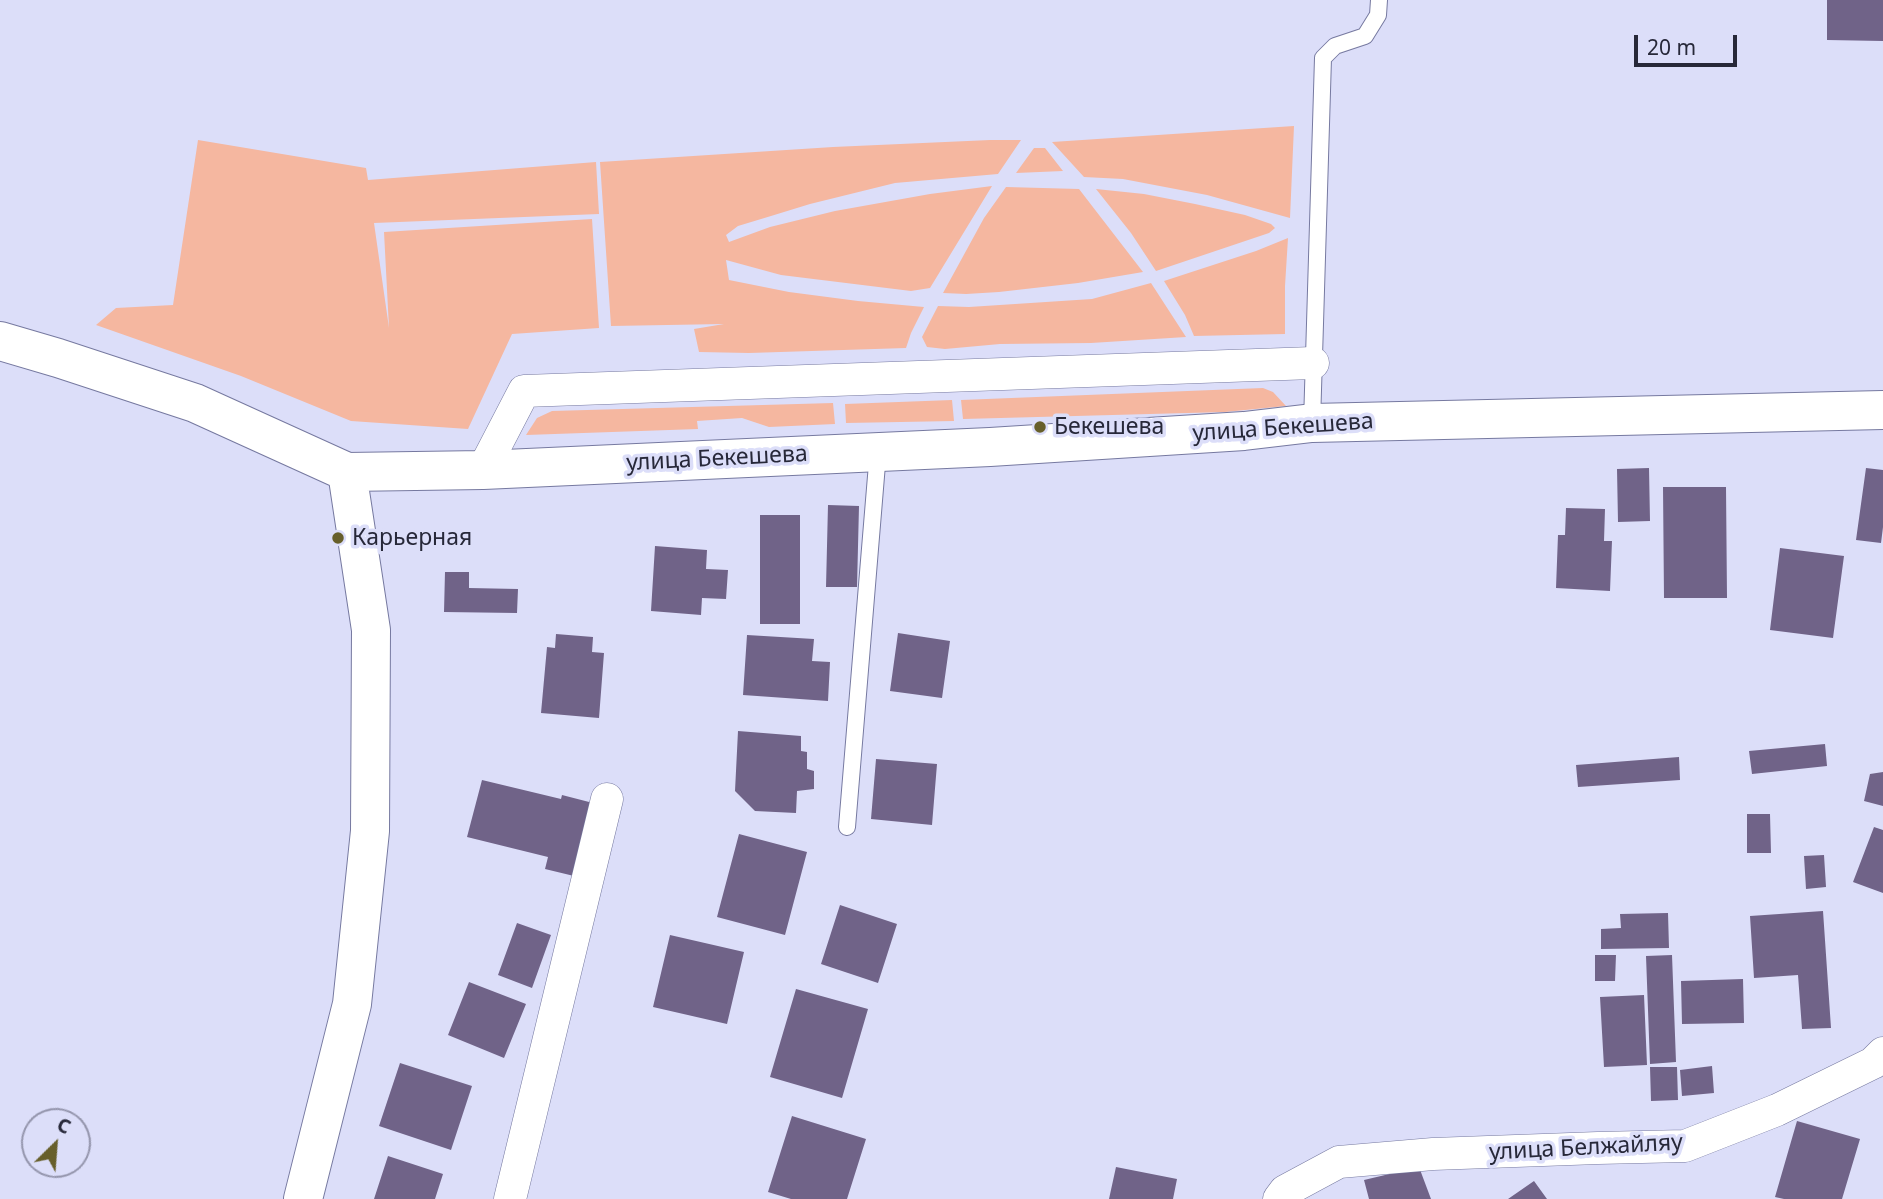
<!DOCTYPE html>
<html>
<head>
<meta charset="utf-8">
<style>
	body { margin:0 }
	#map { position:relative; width:1883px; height:1199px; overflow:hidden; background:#dcdef9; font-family:"Noto Sans",sans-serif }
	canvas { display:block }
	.north { position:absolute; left:21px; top:1108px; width:70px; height:70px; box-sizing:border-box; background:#dcdef9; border:2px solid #9495ac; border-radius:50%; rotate:25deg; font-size:19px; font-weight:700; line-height:28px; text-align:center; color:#272839 }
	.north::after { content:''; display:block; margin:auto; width:24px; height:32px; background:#675f2b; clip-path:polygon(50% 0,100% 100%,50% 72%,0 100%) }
	.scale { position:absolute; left:1634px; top:35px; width:103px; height:32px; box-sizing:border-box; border:4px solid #272839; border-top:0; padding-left:9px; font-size:21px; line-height:24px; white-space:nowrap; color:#272839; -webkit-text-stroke:5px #dcdef9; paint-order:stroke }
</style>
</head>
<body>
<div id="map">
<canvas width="1883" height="1199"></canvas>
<div class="north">С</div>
<div class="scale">20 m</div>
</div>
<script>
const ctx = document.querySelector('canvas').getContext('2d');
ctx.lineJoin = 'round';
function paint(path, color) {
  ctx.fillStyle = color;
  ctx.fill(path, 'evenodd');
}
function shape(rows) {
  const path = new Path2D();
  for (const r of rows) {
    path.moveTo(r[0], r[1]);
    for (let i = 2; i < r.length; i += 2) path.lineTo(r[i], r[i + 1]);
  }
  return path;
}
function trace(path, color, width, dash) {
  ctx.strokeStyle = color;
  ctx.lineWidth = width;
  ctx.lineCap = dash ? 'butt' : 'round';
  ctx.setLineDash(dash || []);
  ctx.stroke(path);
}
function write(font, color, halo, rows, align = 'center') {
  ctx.font = font + ' "Noto Sans",sans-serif';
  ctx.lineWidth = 7;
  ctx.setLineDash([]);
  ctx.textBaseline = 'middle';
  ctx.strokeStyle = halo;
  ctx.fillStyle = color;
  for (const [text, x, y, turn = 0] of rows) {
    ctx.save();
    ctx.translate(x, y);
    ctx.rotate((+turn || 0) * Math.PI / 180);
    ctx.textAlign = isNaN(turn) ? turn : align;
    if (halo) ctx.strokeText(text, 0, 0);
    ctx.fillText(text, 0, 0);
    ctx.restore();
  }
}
paint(shape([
	[1294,126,1290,218,1207,195,1123,179,1084,177,1052,142],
	[198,140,366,168,368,180,596,162,599,214,374,223,389,328,384,232,592,219,599,328,512,334,468,429,351,421,241,376,96,325,116,308,173,305],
	[990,140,1021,140,998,174,895,183,810,204,771,216,738,226,726,235,729,242,770,227,835,211,930,194,992,186,930,288,911,291,781,275,726,260,729,280,789,292,858,301,924,307,911,333,906,348,749,353,699,352,694,329,724,324,611,326,600,162,833,147],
	[1034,148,1045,148,1063,171,1016,173],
	[1006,187,1079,189,1143,272,1078,283,999,292,966,294,943,293,984,218],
	[1096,189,1144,194,1195,204,1245,215,1271,224,1275,228,1269,233,1156,271,1131,233],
	[1288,238,1285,286,1285,334,1194,336,1185,315,1164,281,1256,251],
	[1151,283,1186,337,1091,343,1000,344,945,349,927,347,922,337,938,306,969,307,1092,299],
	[1263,388,1273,392,1286,406,1225,412,963,419,961,400],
	[952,400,954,421,846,423,845,404],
	[833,403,835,424,769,427,742,418,697,421,698,429,526,435,537,418,552,411]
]), '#f5b7a0');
paint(shape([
	[1827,0,1883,0,1883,41,1827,40],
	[1649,468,1650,521,1618,522,1617,469],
	[1866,468,1883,470,1883,527,1881,543,1856,540],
	[1663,487,1726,487,1727,598,1664,598],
	[828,505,859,506,857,587,826,587],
	[1566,508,1605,509,1604,541,1612,541,1610,591,1556,588,1558,535,1565,535],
	[760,515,800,515,800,624,760,624],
	[655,546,707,550,706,569,728,570,726,599,702,598,701,615,651,611],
	[1780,548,1844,556,1833,638,1770,630],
	[445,572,469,572,469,588,518,589,517,613,444,612],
	[898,633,950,641,942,698,890,691],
	[556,634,593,637,592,652,604,653,599,718,541,713,547,647,555,648],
	[747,635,814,639,812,661,830,662,828,701,743,695],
	[738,731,801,736,801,751,807,752,807,769,814,771,814,789,797,791,796,813,755,811,735,791],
	[1825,744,1827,766,1752,774,1749,751],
	[1679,757,1680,780,1578,787,1576,765],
	[876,759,937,764,932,825,871,819],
	[1883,772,1883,806,1864,801,1870,774],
	[482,780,561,799,562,795,593,803,574,876,545,869,548,857,467,837],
	[1747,814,1770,814,1771,853,1747,853],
	[1874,827,1883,830,1883,893,1853,882],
	[739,834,807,852,785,935,717,917],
	[1824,855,1826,887,1806,889,1804,856],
	[840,905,897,924,878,983,821,964],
	[1823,911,1831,1028,1802,1029,1798,975,1754,978,1750,916],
	[1668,913,1669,948,1601,949,1601,929,1621,928,1620,914],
	[517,923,551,935,532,988,498,975],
	[670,935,744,952,727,1024,653,1007],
	[1595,955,1616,955,1615,981,1595,981],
	[1672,955,1676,1062,1650,1064,1646,956],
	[1743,979,1744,1023,1682,1024,1681,981],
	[469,982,526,1004,504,1058,448,1035],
	[796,989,868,1009,842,1098,770,1077],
	[1644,995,1647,1065,1604,1067,1600,997],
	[400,1063,472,1086,451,1150,379,1126],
	[1712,1066,1714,1093,1682,1096,1680,1070],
	[1650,1067,1677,1067,1678,1100,1651,1101],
	[792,1116,866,1139,847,1199,791,1199,768,1192],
	[1797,1121,1860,1139,1842,1199,1784,1199,1775,1197],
	[388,1156,443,1174,435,1199,374,1199],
	[1116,1167,1177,1179,1173,1199,1109,1199],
	[1419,1167,1431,1199,1369,1199,1364,1180],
	[1534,1181,1547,1199,1508,1199]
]), '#706388');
const lane = shape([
	[1312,423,1323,58,1335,46,1365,36,1378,15,1379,0],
	[847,827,878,452]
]);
const street = shape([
	[483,470,524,391,1313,363],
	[510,1199,607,799],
	[1279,1199,1285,1191,1339,1162,1433,1154,1598,1148,1685,1146,1777,1110,1873,1063,1883,1053]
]);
const secondary = shape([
	[0,341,58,358,195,403,347,472,483,470,990,447,1244,431,1312,423,1883,410],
	[303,1199,352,1004,370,831,371,630,347,472]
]);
trace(lane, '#7679a0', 18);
trace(street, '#7679a0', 33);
trace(secondary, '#7679a0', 40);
trace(lane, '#fff', 16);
trace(street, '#fff', 32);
trace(secondary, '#fff', 38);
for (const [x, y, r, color] of [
	[1040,427,7,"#675f2b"],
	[338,538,7,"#675f2b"]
]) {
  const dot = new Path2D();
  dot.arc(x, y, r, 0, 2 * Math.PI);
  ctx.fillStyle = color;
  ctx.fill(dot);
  trace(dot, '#dcdef9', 2.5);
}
write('23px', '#272839', '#dcdef9', [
	["Бекешева",1054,427],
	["Карьерная",352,538]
], 'left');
write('23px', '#272839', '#dcdef9', [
	["улица Бекешева",1283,428,-4],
	["улица Бекешева",717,459,-3],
	["улица Белжайляу",1586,1148,-3]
]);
</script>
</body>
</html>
